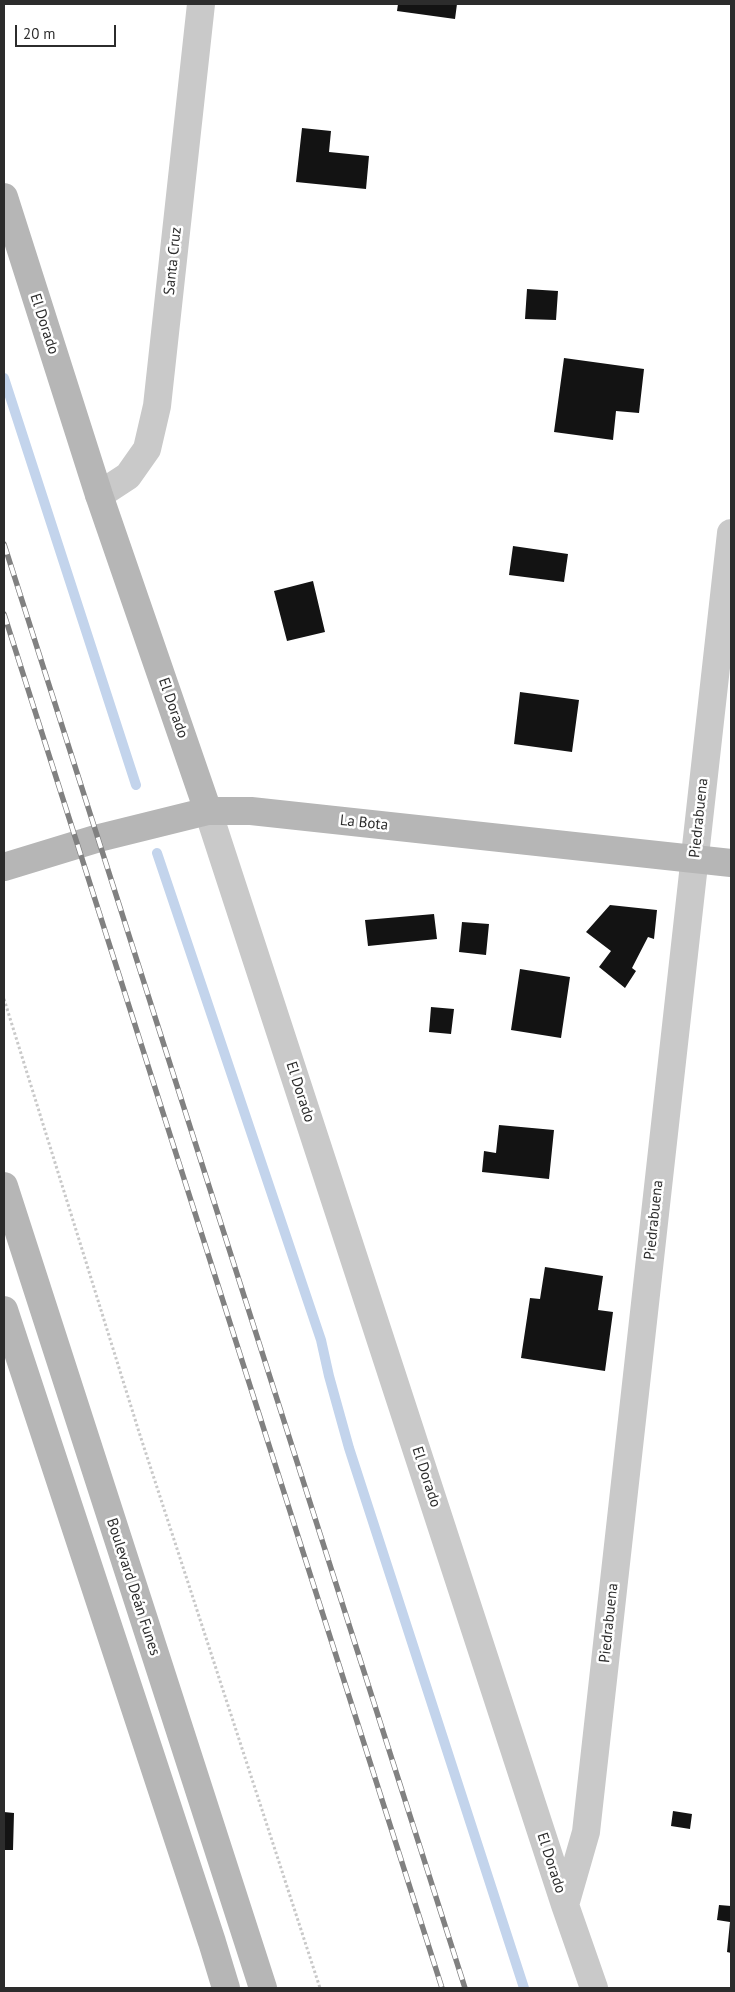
<!DOCTYPE html>
<html>
<head>
<meta charset="utf-8">
<style>
	body { margin:0 }
	#map { position:relative; width:735px; height:1992px; overflow:hidden; background:#fff; font-family:"PT Sans",sans-serif }
	canvas { display:block }
	.frame { position:absolute; inset:0; border:5px solid #2c2c2c; pointer-events:none }
	.scale { position:absolute; left:15px; top:25px; width:101px; height:22px; box-sizing:border-box; border:2px solid #2c2c2c; border-top:0; padding-left:6px; font-size:15px; line-height:18px; white-space:nowrap; color:#2c2c2c; -webkit-text-stroke:4px #fff; paint-order:stroke }
</style>
</head>
<body>
<div id="map">
<canvas width="735" height="1992"></canvas>
<div class="frame"></div>
<div class="scale">20 m</div>
</div>
<script>
const ctx = document.querySelector('canvas').getContext('2d');
ctx.lineJoin = 'round';
function shape(rows) {
  const path = new Path2D();
  for (const r of rows) {
    path.moveTo(r[0], r[1]);
    for (let i = 2; i < r.length; i += 2) path.lineTo(r[i], r[i + 1]);
  }
  return path;
}
function trace(path, color, width, dash) {
  ctx.strokeStyle = color;
  ctx.lineWidth = width;
  ctx.lineCap = dash ? 'butt' : 'round';
  ctx.setLineDash(dash || []);
  ctx.stroke(path);
}
function paint(path, color) {
  ctx.fillStyle = color;
  ctx.fill(path, 'evenodd');
}
function write(font, color, halo, rows, align = 'center') {
  ctx.font = font + ' "PT Sans",sans-serif';
  ctx.lineWidth = 5;
  ctx.setLineDash([]);
  ctx.textBaseline = 'middle';
  ctx.strokeStyle = halo;
  ctx.fillStyle = color;
  for (const [text, x, y, turn = 0] of rows) {
    ctx.save();
    ctx.translate(x, y);
    ctx.rotate((+turn || 0) * Math.PI / 180);
    ctx.textAlign = isNaN(turn) ? turn : align;
    if (halo) ctx.strokeText(text, 0, 0);
    ctx.fillText(text, 0, 0);
    ctx.restore();
  }
}
trace(shape([
	[4,378,136,785],
	[157,853,321,1340,329,1376,349,1448,524,1988]
]), '#c3d4ec', 10);
paint(shape([
	[398,4,457,4,455,19,397,11],
	[302,128,331,131,329,152,369,156,366,189,296,182],
	[527,289,558,291,556,320,525,319],
	[564,358,644,369,639,413,616,411,613,440,554,432],
	[513,546,568,554,564,582,509,575],
	[313,581,325,632,287,641,274,591],
	[520,692,579,700,572,752,514,744],
	[610,905,657,910,654,939,648,937,632,968,636,971,625,988,599,967,611,951,586,932],
	[434,914,437,939,368,946,365,920],
	[462,922,489,924,486,955,459,952],
	[520,969,570,977,561,1038,511,1030],
	[431,1007,454,1009,451,1034,429,1032],
	[499,1125,554,1130,549,1179,482,1172,484,1151,496,1153],
	[545,1267,603,1276,598,1310,613,1312,605,1371,521,1358,530,1298,540,1299],
	[673,1811,692,1814,690,1829,671,1826],
	[4,1812,14,1813,13,1850,4,1850],
	[719,1905,731,1906,731,1953,727,1952,730,1922,717,1920]
]), '#131313');
trace(shape([
	[4,999,139,1432,320,1988]
]), '#c9c9c9', 3, [2.5, 2.5]);
trace(shape([
	[99,495,128,476,147,449,157,406,201,4],
	[208,811,565,1905,594,1988],
	[565,1905,586,1832,731,533]
]), '#c9c9c9', 28);
trace(shape([
	[4,197,99,495,208,811],
	[4,867,99,838,208,811,251,811,731,863],
	[4,1186,263,1988],
	[4,1310,212,1942,226,1988]
]), '#b6b6b6', 28);
const rail = shape([
	[4,544,465,1988],
	[4,614,442,1988]
]);
trace(rail, '#818181', 5.5);
trace(rail, '#fff', 4, [11]);
write('15px', '#2c2c2c', '#fff', [
	["Santa Cruz",173,261,-84],
	["El Dorado",44,324,72],
	["El Dorado",173,708,71],
	["Piedrabuena",699,818,-84],
	["La Bota",364,823,6],
	["El Dorado",300,1092,72],
	["Piedrabuena",654,1220,-84],
	["El Dorado",426,1477,72],
	["Boulevard Deán Funes",133,1587,72],
	["Piedrabuena",609,1623,-84],
	["El Dorado",551,1863,72]
]);
</script>
</body>
</html>
